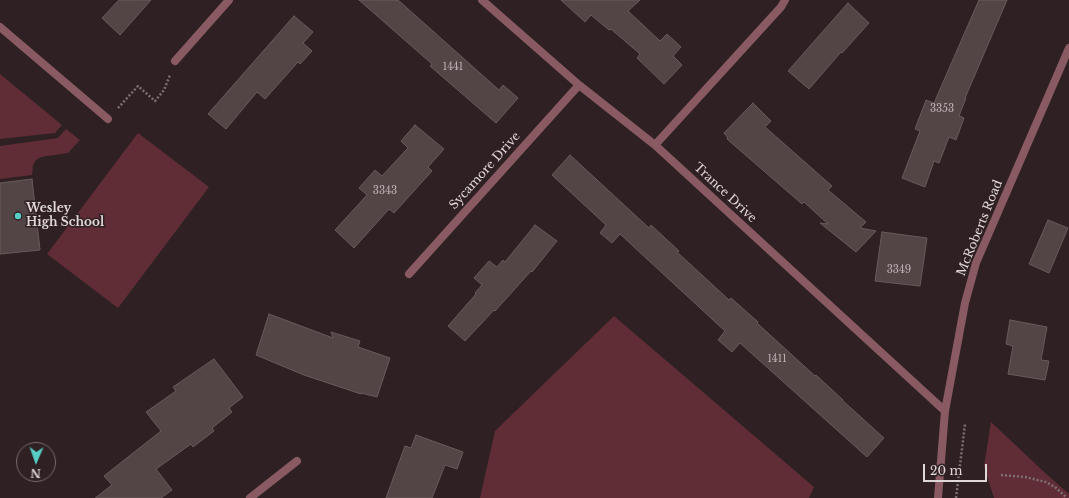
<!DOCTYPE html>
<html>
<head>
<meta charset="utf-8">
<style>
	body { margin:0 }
	#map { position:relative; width:1069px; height:498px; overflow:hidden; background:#2f2123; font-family:"Libre Baskerville",serif }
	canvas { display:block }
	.north { position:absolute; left:16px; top:442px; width:40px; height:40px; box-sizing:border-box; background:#2f2123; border:1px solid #766a6b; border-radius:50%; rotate:182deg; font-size:11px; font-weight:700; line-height:16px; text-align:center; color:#e0d7d8 }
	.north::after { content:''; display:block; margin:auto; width:14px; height:18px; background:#56cec4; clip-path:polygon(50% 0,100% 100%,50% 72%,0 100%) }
	.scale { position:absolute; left:923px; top:464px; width:64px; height:18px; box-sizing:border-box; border:2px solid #e0d7d8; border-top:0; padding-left:5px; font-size:12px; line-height:14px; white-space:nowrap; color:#e0d7d8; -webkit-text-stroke:3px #2f2123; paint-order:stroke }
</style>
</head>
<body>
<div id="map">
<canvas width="1069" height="498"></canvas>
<div class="north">N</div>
<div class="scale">20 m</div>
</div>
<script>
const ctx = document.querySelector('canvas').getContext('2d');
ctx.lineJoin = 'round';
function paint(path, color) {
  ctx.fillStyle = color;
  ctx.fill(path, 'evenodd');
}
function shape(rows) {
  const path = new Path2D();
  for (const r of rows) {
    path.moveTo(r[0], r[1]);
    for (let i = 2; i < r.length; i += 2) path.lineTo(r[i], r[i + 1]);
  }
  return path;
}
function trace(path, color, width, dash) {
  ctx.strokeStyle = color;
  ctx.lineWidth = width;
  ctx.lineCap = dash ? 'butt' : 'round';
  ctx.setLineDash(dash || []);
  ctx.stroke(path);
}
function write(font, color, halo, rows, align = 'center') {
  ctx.font = font + ' "Libre Baskerville",serif';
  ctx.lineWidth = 3;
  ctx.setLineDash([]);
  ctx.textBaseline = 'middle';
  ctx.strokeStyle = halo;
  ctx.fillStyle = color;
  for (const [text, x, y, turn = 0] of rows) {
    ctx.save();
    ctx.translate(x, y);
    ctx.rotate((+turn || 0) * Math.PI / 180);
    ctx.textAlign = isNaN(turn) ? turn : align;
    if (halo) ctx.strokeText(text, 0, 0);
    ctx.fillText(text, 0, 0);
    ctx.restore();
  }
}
paint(shape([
	[0,74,62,125,55,133,0,139],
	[66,129,80,140,68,153,41,157,36,160,33,165,32,175,0,179,0,146,58,138],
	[138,133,209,187,118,308,47,254],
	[614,316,814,487,809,498,480,498,495,431],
	[991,422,1043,471,1069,494,1069,498,994,498,984,466]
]), '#602c36');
const building = shape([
	[119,0,151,0,120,35,102,18,119,0],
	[359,0,398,0,499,90,503,85,518,98,496,123,430,66,432,64,359,0],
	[561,0,640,0,628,11,660,41,667,34,681,47,673,56,682,65,664,84,637,58,640,54,611,29,609,30,591,15,585,22,561,0],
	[979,0,1007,0,965,98,966,98,959,116,964,118,956,140,949,137,939,163,934,161,925,187,902,178,920,131,915,129,926,100,934,103,979,0],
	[848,3,869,23,842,53,841,52,809,89,788,71,848,3],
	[294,16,313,32,303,43,312,51,300,64,298,62,265,99,257,92,226,129,208,114,294,16],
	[753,103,771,121,765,127,832,186,828,190,866,222,860,228,876,231,856,252,820,223,828,224,804,202,802,204,727,139,728,138,724,133,753,103],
	[415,125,444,149,428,167,432,171,394,213,389,209,354,248,335,230,367,195,359,188,375,170,382,176,408,148,401,141,415,125],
	[570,155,649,228,651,225,679,251,677,252,729,300,731,298,758,322,757,323,815,376,816,375,843,400,842,400,884,438,867,457,740,343,732,352,718,340,725,331,620,234,612,243,600,233,606,225,552,175,570,155],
	[32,179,40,250,0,254,0,183,32,179],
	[1048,220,1068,228,1049,273,1029,264,1048,220],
	[535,225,557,241,532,272,531,271,495,311,494,310,465,341,448,326,476,294,475,293,482,285,474,278,489,261,497,267,503,260,505,262,535,225],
	[882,232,927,238,920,286,875,281,882,232],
	[269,314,333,338,331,332,360,341,358,347,390,358,377,397,361,393,361,394,304,375,256,355,269,314],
	[1010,320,1047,327,1041,360,1049,361,1045,380,1008,374,1013,346,1006,344,1010,320],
	[214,359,243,397,229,408,232,412,212,428,214,431,193,447,191,444,156,469,172,490,161,498,95,498,112,485,104,476,161,431,146,412,176,391,173,387,214,359],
	[416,435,463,452,457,469,445,465,432,498,386,498,405,446,411,448,416,435]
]);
paint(building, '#534446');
trace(building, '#6a5a5c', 1);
trace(shape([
	[118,108,138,86,155,101,164,90,170,75],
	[1001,475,1025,477,1046,482,1055,487,1067,498],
	[956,498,965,424]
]), '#7d7173', 2.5, [2, 2]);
trace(shape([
	[0,27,108,119]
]), '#895a61', 8);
trace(shape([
	[482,0,579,85,655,145,945,411],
	[175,61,229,0],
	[655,145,781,7,785,0],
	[409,274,579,85],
	[250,498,297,461],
	[938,498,945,411,965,303,976,263,1069,48]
]), '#895a61', 8);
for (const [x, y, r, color] of [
	[18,216,4,"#56cec4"]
]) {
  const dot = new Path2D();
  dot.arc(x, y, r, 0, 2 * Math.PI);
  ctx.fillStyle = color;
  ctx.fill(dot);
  trace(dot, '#2f2123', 1.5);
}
write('10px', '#bdb2b4', null, [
	["1441",453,67],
	["3353",942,109],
	["3343",385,191],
	["3349",899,270],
	["1411",777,359]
]);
write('12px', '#e0d7d8', '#2f2123', [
	["Sycamore Drive",485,171,-48],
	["Trance Drive",725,193,43],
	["McRoberts Road",980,228,-68]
]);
write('bold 12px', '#e0d7d8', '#2f2123', [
	["Wesley",26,209],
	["High School",26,223]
], 'left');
</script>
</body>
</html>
